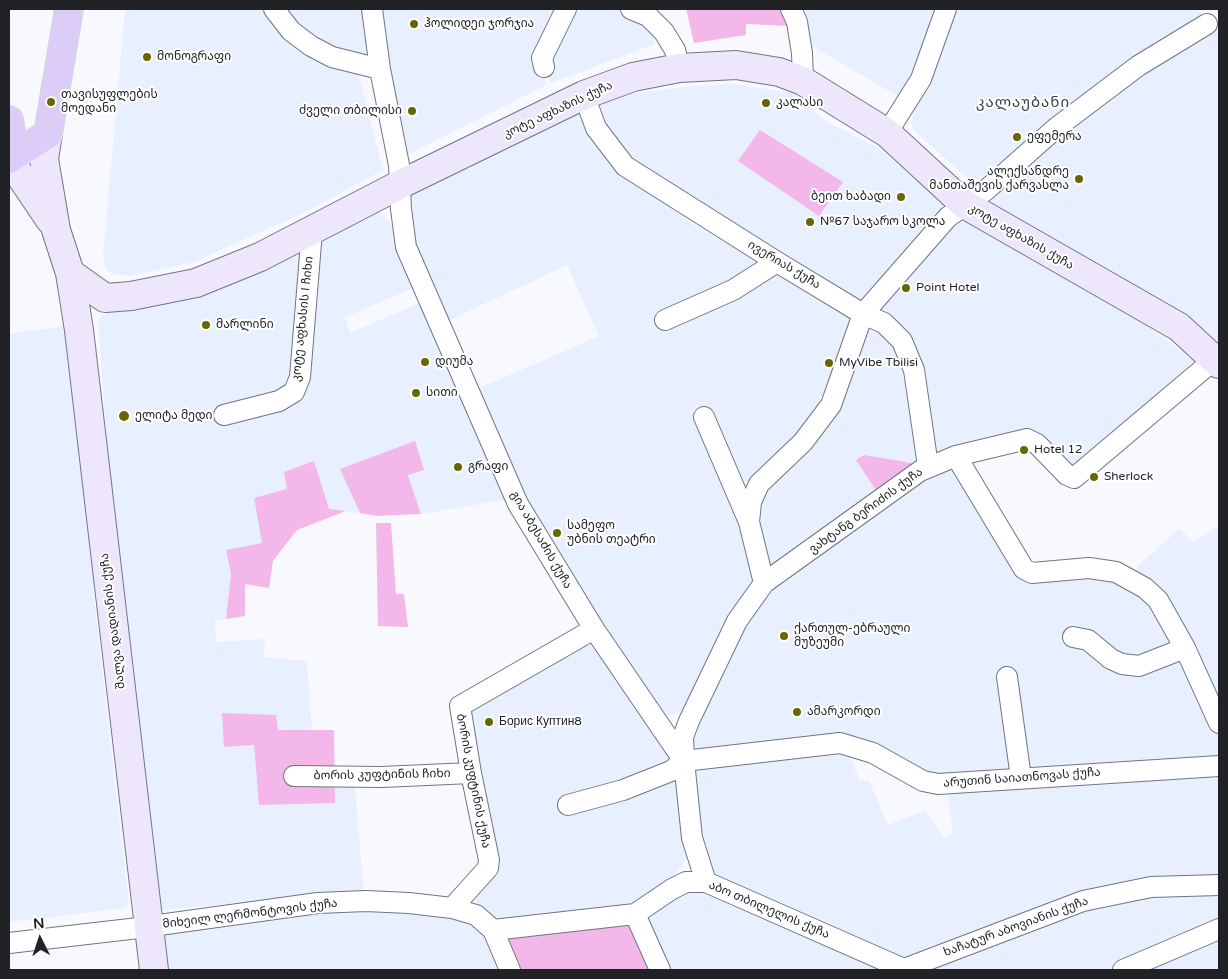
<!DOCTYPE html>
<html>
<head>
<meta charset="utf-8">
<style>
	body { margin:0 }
	#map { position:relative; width:1228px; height:979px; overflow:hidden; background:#f7f9fe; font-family:"Varela Round",sans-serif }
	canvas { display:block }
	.frame { position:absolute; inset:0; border:10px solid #202226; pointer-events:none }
	.north { position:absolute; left:15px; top:914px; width:50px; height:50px; -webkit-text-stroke:4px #fff; paint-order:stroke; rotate:356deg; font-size:14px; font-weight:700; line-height:20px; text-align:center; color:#202226 }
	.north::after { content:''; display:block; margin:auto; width:18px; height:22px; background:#202226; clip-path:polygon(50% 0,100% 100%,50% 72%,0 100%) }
</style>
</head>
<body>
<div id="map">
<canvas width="1228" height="979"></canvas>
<div class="frame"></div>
<div class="north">N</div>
</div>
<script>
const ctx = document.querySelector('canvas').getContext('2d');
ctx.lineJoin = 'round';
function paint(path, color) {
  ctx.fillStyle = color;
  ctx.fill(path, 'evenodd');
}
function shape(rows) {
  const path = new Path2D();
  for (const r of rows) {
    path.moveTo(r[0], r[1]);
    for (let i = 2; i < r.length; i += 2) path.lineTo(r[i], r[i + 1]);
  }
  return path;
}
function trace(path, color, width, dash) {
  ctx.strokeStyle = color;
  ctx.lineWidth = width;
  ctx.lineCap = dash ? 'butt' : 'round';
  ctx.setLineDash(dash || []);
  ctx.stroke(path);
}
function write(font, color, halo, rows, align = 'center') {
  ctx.font = font + ' "Varela Round","Noto Sans Georgian",sans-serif';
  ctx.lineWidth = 4;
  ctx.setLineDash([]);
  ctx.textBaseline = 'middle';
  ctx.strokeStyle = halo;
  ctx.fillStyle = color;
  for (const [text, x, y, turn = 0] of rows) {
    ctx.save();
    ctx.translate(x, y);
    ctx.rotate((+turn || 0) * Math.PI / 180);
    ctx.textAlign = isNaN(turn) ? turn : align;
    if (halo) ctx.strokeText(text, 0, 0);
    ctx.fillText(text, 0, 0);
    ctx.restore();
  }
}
paint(shape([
	[125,9,369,9,374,49,358,73,383,170,305,212,194,262,129,276,111,273,105,267,103,256],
	[378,9,563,9,538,57,546,85,405,156],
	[572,9,623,9,651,26,655,44,551,83,544,60],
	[796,9,944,9,901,98,812,46],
	[954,9,1199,9,1205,20,1139,58,973,183,912,129,913,103],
	[1219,28,1219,347,983,202,1151,65],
	[732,84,794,93,827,122,877,147,945,204,862,309,632,161,605,126,595,102,618,95,683,87],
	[582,106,630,176,692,224,857,315,812,418,755,484,758,575,688,706,675,714,656,715,536,528,473,391,599,336,567,265,443,323,413,258,410,192],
	[376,210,388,219,416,287,345,317,350,333,422,302,509,499,421,514,408,474,340,469,360,513,329,510,284,472,288,489,254,498,262,543,226,550,231,574,226,619,215,620,216,642,265,639,264,657,307,661,312,730,278,730,276,715,224,747,254,745,259,805,335,802,334,778,354,778,364,893,159,910,117,584,98,319,121,302,285,259],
	[960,215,1123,308,1194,361,1070,472,1041,441,935,459,920,372,875,311],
	[869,322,899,346,924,465,864,455,856,460,879,495,768,575,754,518,756,498,805,443],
	[78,324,109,588,93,589,129,904,124,908,9,922,9,334],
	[956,460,1021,570,1112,573,1153,601,1180,648,1219,736,1219,763,937,781,862,743,689,758,688,735,767,585,920,475],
	[1219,525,1219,717,1135,576,1139,565,1179,529,1194,542],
	[592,636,678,763,689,855,668,885,633,905,496,924,479,909,471,886,491,864,467,707],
	[847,749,860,781,869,781,888,825,925,810,944,839,953,833,947,788,1219,770,1219,882,1177,880,911,962,712,880,698,838,694,765],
	[699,887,894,970,667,970,647,922,674,893],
	[1219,889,1219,970,912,970,1104,902],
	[371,906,459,915,480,923,500,970,161,970,155,933]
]), '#e8effe');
paint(shape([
	[686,9,783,9,788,26,746,24,746,35,694,43],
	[760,130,843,182,819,216,738,161],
	[415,441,424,470,408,475,421,514,376,516,360,513,340,469],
	[864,455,924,465,879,495,856,460],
	[314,461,329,509,346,511,297,530,273,561,269,588,245,584,245,616,226,619,231,574,226,550,262,543,254,498,287,489,284,472],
	[376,523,391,523,396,594,404,594,408,627,378,626],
	[222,713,276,715,278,730,334,730,335,803,259,805,254,745,224,747],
	[631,920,653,970,515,970,500,935]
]), '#f3b7e9');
const street = shape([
	[274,9,291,31,311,46,332,57,380,69],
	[372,9,380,69,399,165,401,209,406,247,518,504,594,629,684,761,692,838,706,882],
	[631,9,648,16,664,32,675,50,679,68],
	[791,9,797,22,802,53,803,81],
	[544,67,542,58,566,9],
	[584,95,596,128,625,166,777,262,863,314,884,323,902,341,914,370,928,466],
	[887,133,921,79,946,9],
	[665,320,733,290,777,262],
	[224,415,279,401,294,392,300,377,312,231],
	[704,417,749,522],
	[956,456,1024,569,1032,573,1089,568,1116,572,1145,588,1158,600,1185,648,1219,723],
	[764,583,920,471,956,456,1027,439,1037,444,1067,475,1074,478,1215,359],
	[1073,637,1088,640,1111,659,1122,664,1139,666,1185,648],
	[1007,677,1021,778],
	[684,761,683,737,689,721,737,621,764,583,749,522,751,502,759,484,803,442,831,405,863,314,948,217,986,190,1056,128,1138,66,1207,24],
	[294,776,382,777,471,773],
	[568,805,623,790,671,771,684,761,840,743,873,753,923,781,938,784,1219,766],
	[452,908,488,868,489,860,471,773,460,706,594,629],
	[635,914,660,970],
	[493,930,635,914,672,889,686,882,706,882,906,970],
	[9,943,130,929,318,903,366,901,409,903,452,908,476,915,493,930,510,970],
	[904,969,1083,901,1151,887,1219,885],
	[1123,970,1219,929]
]);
const secondary = shape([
	[48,134,44,159,56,230,70,273,79,330,154,970],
	[9,159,50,220],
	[70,273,105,298,131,296,196,283,260,257,401,184,584,95,633,77,679,68,736,65,779,72,803,81,887,133,964,204,1179,327,1219,364]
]);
const primary = shape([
	[9,120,12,137,9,159],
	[9,159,48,134,69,9]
]);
trace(street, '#707580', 22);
trace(secondary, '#707580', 30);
trace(primary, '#d7d7d8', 30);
trace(street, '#fff', 20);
trace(secondary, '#eee6fb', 28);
trace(primary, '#dccdf8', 28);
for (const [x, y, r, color] of [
	[414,24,5,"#666701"],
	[147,57,5,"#666701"],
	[51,102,5,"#666701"],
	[766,103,5,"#666701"],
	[412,111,5,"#666701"],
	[1017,137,5,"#666701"],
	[1079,179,5,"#666701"],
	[901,197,5,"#666701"],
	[810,222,5,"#666701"],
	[906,288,5,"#666701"],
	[206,325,5,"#666701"],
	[425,362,5,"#666701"],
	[829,363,5,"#666701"],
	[416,393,5,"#666701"],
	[124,416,6,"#666701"],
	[1024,450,5,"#666701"],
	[458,467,5,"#666701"],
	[1094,477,5,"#666701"],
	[557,533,5,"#666701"],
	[784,636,5,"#666701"],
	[797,712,5,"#666701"],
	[489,722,5,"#666701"]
]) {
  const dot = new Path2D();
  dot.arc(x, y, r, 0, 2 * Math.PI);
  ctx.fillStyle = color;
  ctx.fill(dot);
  trace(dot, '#fff', 2);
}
write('12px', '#202226', '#fff', [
	["ჰოლიდეი ჯორჯია",424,24],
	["მონოგრაფი",157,57],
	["თავისუფლების",61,95],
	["მოედანი",61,109],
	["კალასი",776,103],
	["ძველი თბილისი",402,111,"right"],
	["ეფემერა",1027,137],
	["ალექსანდრე",1069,172,"right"],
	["მანთაშევის ქარვასლა",1069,186,"right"],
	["ბეით ხაბადი",891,197,"right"],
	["№67 საჯარო სკოლა",820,222],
	["Point Hotel",916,288],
	["მარლინი",216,325],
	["დიუმა",435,362],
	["MyVibe Tbilisi",839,363],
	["სითი",426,393],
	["ელიტა მედი",135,416],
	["Hotel 12",1034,450],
	["გრაფი",468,467],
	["Sherlock",1104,477],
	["სამეფო",567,526],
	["უბნის თეატრი",567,540],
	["ქართულ-ებრაული",794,629],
	["მუზეუმი",794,643],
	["ამარკორდი",807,712],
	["Борис Куптин8",499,722]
], 'left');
write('12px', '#202226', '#fff', [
	["კოტე აფხაზის ქუჩა",558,110,-25],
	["კოტე აფხაზის ქუჩა",1021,237,30],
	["ივერიას ქუჩა",784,265,31],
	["კოტე აფხასის I ჩიხი",303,319,-84],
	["ვახტანგ ბერიძის ქუჩა",866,511,-36],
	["გია აბესაძის ქუჩა",541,540,60],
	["შალვა დადიანის ქუჩა",113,621,-97],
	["ბორის კუფტინის ჩიხი",382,775,-1],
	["არუთინ საიათნოვას ქუჩა",1022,778,-4],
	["ბორის კუფტინის ქუჩა",473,781,79],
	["აბო თბილელის ქუჩა",769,910,23],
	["მიხეილ ლერმონტოვის ქუჩა",250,914,-7],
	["ხაჩატურ აბოვიანის ქუჩა",1016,927,-20]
]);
ctx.letterSpacing = '1px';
write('15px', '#393d47', '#fff', [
	["კალაუბანი",1023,103]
]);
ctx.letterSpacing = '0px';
</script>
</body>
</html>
